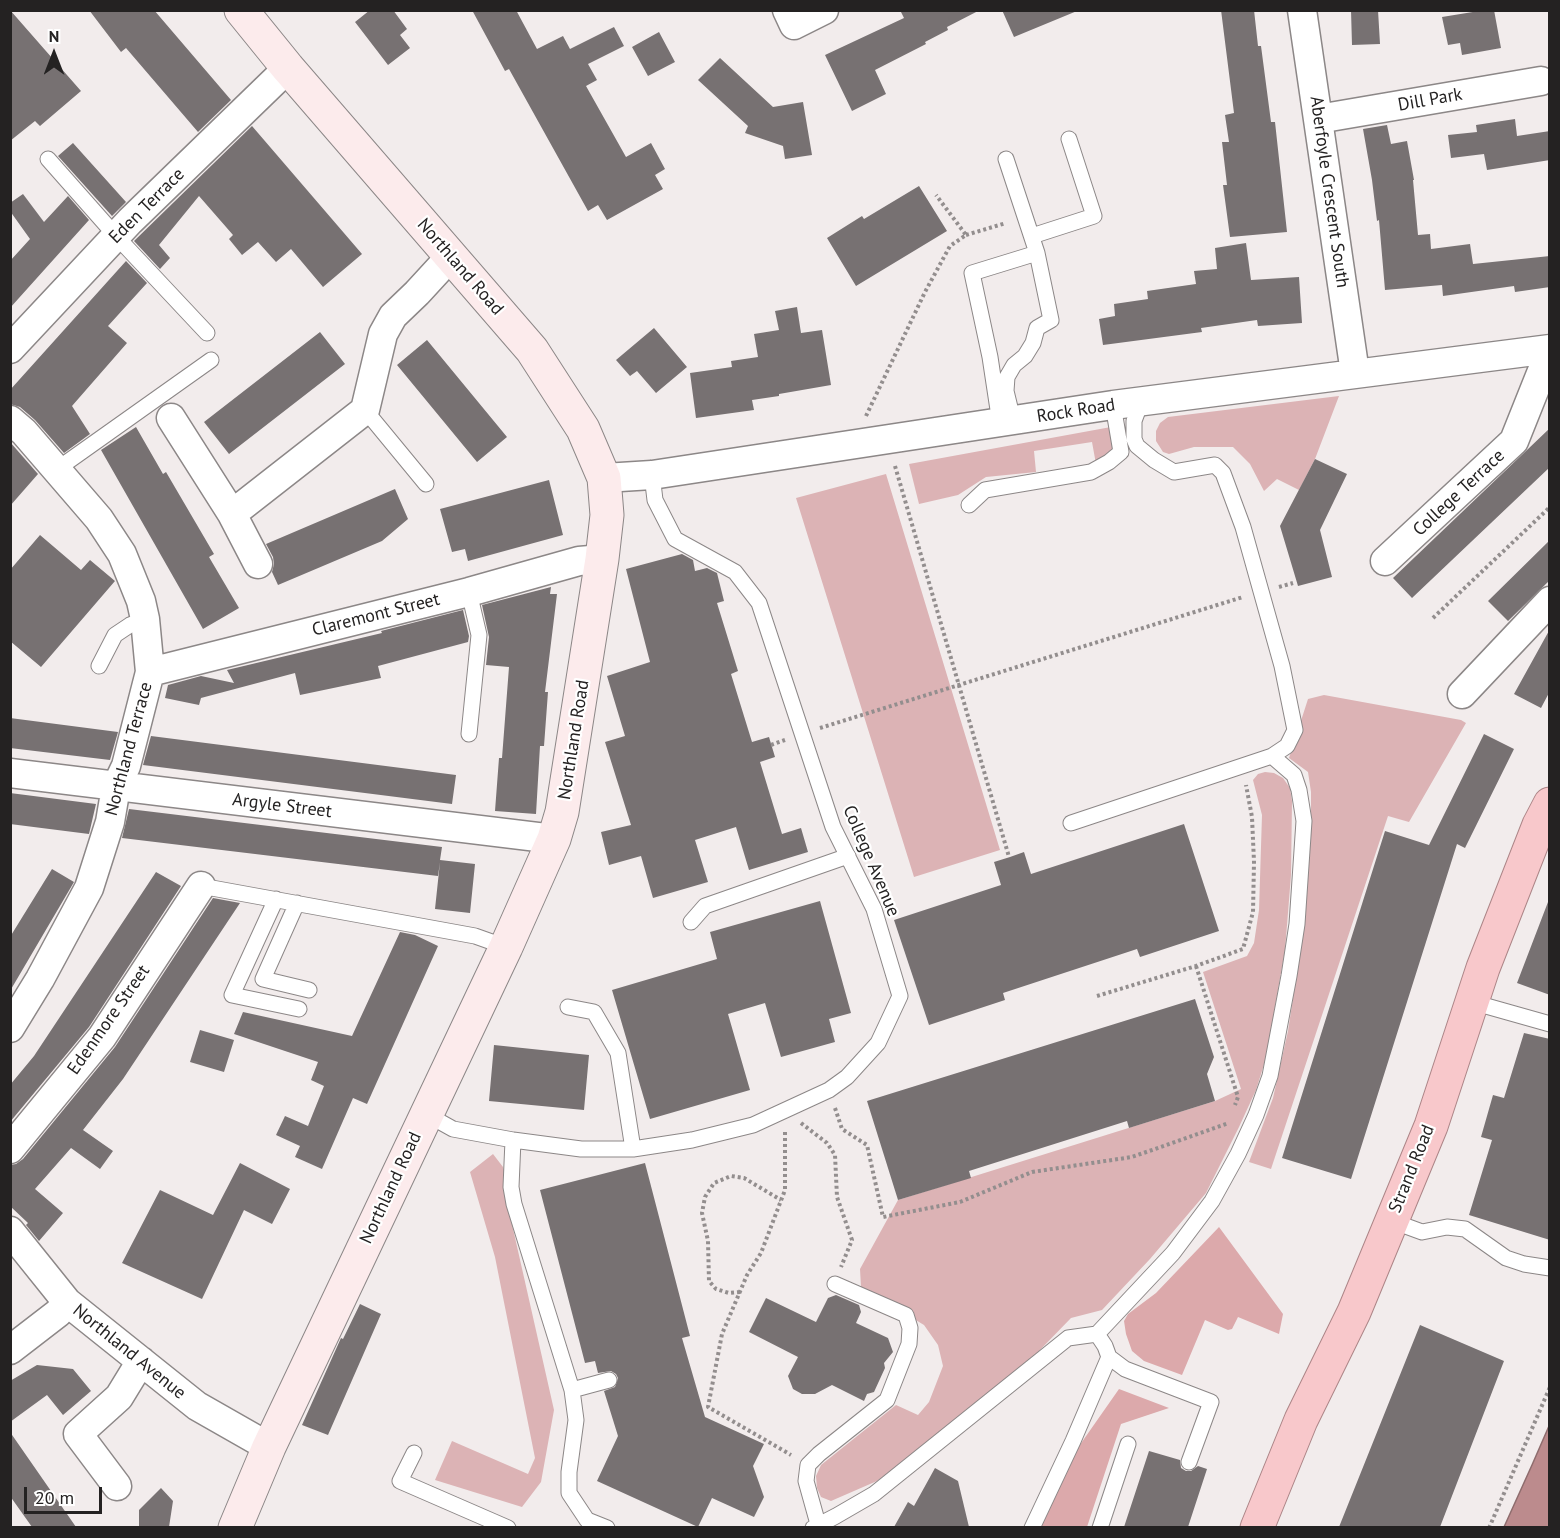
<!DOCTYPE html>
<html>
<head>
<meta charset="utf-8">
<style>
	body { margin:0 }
	#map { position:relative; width:1560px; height:1538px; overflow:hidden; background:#f2ecec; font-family:"PT Sans",sans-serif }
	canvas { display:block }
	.frame { position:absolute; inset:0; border:12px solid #242222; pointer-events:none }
	.north { position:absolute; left:24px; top:24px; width:60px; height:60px; -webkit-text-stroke:4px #fff; paint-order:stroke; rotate:0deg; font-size:16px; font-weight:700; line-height:24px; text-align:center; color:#242222 }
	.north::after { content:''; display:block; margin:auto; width:21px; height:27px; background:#242222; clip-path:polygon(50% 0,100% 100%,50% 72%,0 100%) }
	.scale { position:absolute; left:24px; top:1487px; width:78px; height:27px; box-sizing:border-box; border:3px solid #242222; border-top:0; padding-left:8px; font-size:18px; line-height:21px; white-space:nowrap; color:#242222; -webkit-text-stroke:4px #fff; paint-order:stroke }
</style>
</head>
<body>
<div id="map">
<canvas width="1560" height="1538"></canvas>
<div class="frame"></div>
<div class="north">N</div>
<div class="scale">20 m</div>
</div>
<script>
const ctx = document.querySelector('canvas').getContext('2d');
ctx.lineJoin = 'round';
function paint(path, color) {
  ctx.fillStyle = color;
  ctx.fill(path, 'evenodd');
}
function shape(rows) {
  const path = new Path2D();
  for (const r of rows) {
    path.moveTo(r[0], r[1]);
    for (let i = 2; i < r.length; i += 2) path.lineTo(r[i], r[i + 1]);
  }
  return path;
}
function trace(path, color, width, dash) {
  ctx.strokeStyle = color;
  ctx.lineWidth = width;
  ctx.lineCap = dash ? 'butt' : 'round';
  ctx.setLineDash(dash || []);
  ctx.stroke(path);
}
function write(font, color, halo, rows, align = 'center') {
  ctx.font = font + ' "PT Sans",sans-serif';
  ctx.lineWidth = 4.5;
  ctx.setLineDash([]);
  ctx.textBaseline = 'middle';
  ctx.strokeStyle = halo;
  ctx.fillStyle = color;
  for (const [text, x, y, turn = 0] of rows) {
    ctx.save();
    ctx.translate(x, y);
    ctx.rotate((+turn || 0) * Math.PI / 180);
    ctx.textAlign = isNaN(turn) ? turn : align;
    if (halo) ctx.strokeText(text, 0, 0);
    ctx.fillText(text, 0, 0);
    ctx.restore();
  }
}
paint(shape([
	[1339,396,1315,459,1299,490,1277,479,1264,491,1250,464,1233,447,1194,447,1169,454,1163,452,1156,441,1156,431,1160,423,1168,417],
	[1111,427,1115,452,1096,464,1092,442,1034,451,1036,472,986,477,958,495,919,504,909,464],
	[886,474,1000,850,914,877,796,498],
	[1324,695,1461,720,1466,723,1409,822,1388,816,1271,1169,1249,1162,1273,1098,1288,1031,1301,946,1311,835,1311,792,1308,772,1289,758,1308,699],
	[1265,772,1274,773,1283,778,1290,788,1292,801,1291,875,1285,950,1266,1058,1256,1090,1239,1127,1206,1193,1150,1259,1102,1310,1071,1318,1038,1352,944,1433,877,1481,831,1501,821,1497,817,1488,816,1476,821,1465,896,1405,918,1415,929,1402,943,1366,938,1345,924,1325,861,1287,860,1269,898,1200,1215,1101,1241,1089,1203,972,1247,956,1254,943,1259,910,1262,815,1253,780,1258,774],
	[493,1154,503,1167,506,1176,504,1189,554,1410,541,1482,522,1507,435,1480,452,1441,528,1474,535,1458,495,1257,470,1172]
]), '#dcb3b5');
paint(shape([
	[1219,1227,1283,1314,1279,1334,1238,1317,1232,1329,1228,1330,1205,1320,1182,1375,1144,1361,1132,1351,1126,1334,1124,1321,1128,1314,1156,1293],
	[1119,1389,1169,1408,1121,1424,1087,1527,1038,1528,1077,1449]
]), '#dca9ab');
const water = shape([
	[1549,1426,1549,1527,1504,1527,1532,1465,1549,1426]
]);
paint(water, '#bc8b8d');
trace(water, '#8e6c6d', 1.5);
paint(shape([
	[10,10,81,91,40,126,35,121,10,141],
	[89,10,154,10,231,100,198,132,126,48,121,52],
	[370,10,393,10,407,29,400,35,410,48,388,65,355,22],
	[472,10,516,10,537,49,563,36,570,49,614,27,624,46,588,64,597,80,586,86,626,157,651,143,665,169,655,175,663,189,607,220,598,205,588,211,509,69,505,71],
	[900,10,980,10,947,27,948,30,925,42,926,44,875,70,886,94,852,111,825,55,904,18],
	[1002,10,1077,10,1077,11,1014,37],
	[1221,10,1254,10,1258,46,1261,46,1271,122,1275,122,1287,232,1230,237,1223,185,1227,185,1222,142,1229,142,1225,115,1234,113],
	[1351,10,1378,10,1380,44,1352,45],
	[1485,10,1494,10,1501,48,1462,55,1460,43,1448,45,1442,17],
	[659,32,675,62,648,76,632,47],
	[720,58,773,107,803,102,812,155,785,159,783,146,745,133,748,126,698,80],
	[1515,119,1517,136,1550,131,1550,160,1487,170,1484,154,1451,158,1448,135,1477,132,1476,125],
	[1387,125,1391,144,1407,141,1414,180,1413,180,1418,235,1430,234,1431,249,1470,244,1473,264,1550,256,1550,287,1515,292,1514,286,1443,296,1442,285,1385,290,1379,220,1377,221,1372,180,1363,129],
	[252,126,362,254,323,287,291,249,276,262,258,242,242,255,229,239,233,235,199,196,159,245,170,258,160,269,134,241],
	[73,143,126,202,112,216,58,156],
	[919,186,947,231,856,286,827,238,862,216,864,219],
	[23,194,44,222,68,196,89,220,10,308,10,261,30,239,10,211,10,203],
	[1246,243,1251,280,1299,277,1302,323,1258,326,1257,320,1201,328,1202,332,1103,345,1099,319,1115,316,1114,304,1148,299,1147,291,1196,284,1194,271,1217,269,1215,248],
	[126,261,147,283,108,326,127,343,72,406,90,434,64,453,35,420,20,407,10,404,10,390],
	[797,307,801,333,822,330,831,385,779,394,779,396,752,400,754,410,696,418,690,373,732,367,731,361,758,357,754,334,779,330,775,311],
	[654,328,687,367,656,393,637,371,630,376,616,360],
	[320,332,345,364,229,454,204,422],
	[427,340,507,437,477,462,397,365],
	[136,427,163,474,166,472,214,554,209,557,239,608,203,629,101,450],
	[1550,428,1550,467,1412,598,1393,578],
	[10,442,38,474,10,506],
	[1315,459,1347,474,1320,530,1332,577,1298,586,1280,526],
	[549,480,563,535,468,561,465,549,452,552,440,509],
	[395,489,408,519,382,541,278,585,272,572,274,564,273,557,266,544],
	[40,535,81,570,90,560,115,581,41,667,10,641,10,570],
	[1550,540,1550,580,1508,621,1488,601],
	[682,554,693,560,695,571,707,568,717,573,724,601,717,603,738,671,731,674,752,742,769,737,775,757,760,762,782,834,801,828,808,852,749,870,736,827,695,840,708,882,653,898,641,856,609,865,601,832,631,825,605,742,625,736,607,676,650,662,626,569],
	[551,587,550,594,557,594,545,692,548,692,544,746,540,746,536,814,495,811,499,758,502,758,509,667,486,665,489,637,482,605],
	[463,610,469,636,468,642,378,666,381,678,300,695,295,673,201,698,199,705,165,698,168,685,201,676,234,683,227,670,382,633,381,631],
	[1550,629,1550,691,1541,708,1514,694],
	[10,718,118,732,110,760,10,748],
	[1484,734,1514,749,1465,848,1457,844,1351,1179,1282,1158,1385,831,1429,845],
	[151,736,456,775,452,804,143,765],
	[10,793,96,804,89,834,10,824],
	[129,809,442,847,440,860,475,864,470,913,435,909,440,862,438,876,122,838],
	[1184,824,1219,931,1140,957,1137,949,1003,993,1005,1000,929,1025,894,920,1001,885,994,862,1010,857,1024,852,1031,874],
	[52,869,74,882,10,991,10,937],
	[156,872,181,886,89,1027,10,1122,10,1085,34,1056],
	[213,898,240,903,123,1079,83,1130,113,1151,100,1169,71,1148,35,1189,63,1213,39,1241,26,1225,28,1223,10,1206,10,1165,16,1164,23,1159,115,1047],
	[820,901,851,1013,829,1019,835,1042,781,1057,765,1003,728,1014,750,1090,650,1119,612,990,717,959,710,932],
	[1548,902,1550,903,1550,995,1517,983],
	[400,932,415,935,438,946,367,1104,353,1098,322,1169,295,1157,300,1146,276,1135,285,1116,308,1126,324,1086,311,1080,318,1062,234,1034,243,1012,352,1036],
	[1195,999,1214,1057,1207,1074,1215,1101,1129,1128,1127,1121,969,1171,971,1178,898,1200,867,1101],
	[200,1030,234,1040,224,1072,190,1062],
	[1524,1033,1550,1039,1550,1240,1469,1215,1492,1140,1481,1137,1493,1095,1504,1098],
	[494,1045,589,1055,584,1110,489,1101],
	[240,1163,290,1189,272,1224,244,1210,202,1299,122,1263,160,1190,213,1215],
	[645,1163,690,1336,682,1338,705,1417,764,1444,753,1466,764,1497,754,1517,712,1498,698,1527,597,1481,618,1436,604,1391,615,1387,618,1378,616,1374,611,1371,598,1373,595,1361,585,1363,540,1190],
	[836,1295,859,1305,861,1312,856,1323,888,1338,893,1352,884,1363,885,1368,874,1392,867,1394,864,1401,832,1385,815,1394,802,1394,793,1389,788,1376,798,1357,749,1332,766,1298,816,1322,828,1298],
	[360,1304,381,1314,328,1435,302,1425,341,1338,343,1339],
	[1420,1325,1504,1361,1440,1527,1339,1527],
	[37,1365,73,1369,91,1391,63,1415,47,1395,10,1422,10,1381],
	[10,1432,76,1527,32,1527,10,1496],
	[1149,1451,1180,1460,1181,1468,1186,1471,1191,1471,1198,1466,1207,1469,1188,1527,1124,1527],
	[935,1468,958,1481,969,1527,894,1527,908,1502,914,1506],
	[161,1488,173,1501,169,1527,139,1527,139,1510]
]), '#777172');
const service = shape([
	[48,159,116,236,207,333],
	[1006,159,1037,253,1051,320,1037,328,1033,343,1025,356,1014,365,1007,377,1006,391,1013,420],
	[1032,236,1094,216,1069,139],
	[365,410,426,484],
	[1000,423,990,357,972,273,1037,253],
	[56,470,211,360],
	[969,505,985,490,1091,472,1109,462,1121,452,1113,405],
	[99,666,115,635,130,625,145,619],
	[469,734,479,635,469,592],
	[1071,823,1272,756,1287,746,1295,730,1282,666,1243,527,1223,473,1215,465,1174,472,1154,460,1137,446,1134,439,1134,421,1141,402],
	[201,886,475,936,506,947],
	[276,899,232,995,299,1009],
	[297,903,263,979,309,990],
	[691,922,705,906,848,856],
	[1472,1002,1550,1024],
	[568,1007,594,1012,618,1053,633,1149],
	[426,1114,453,1129,513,1140,581,1149,633,1149,692,1140,753,1125,829,1090,847,1077,878,1043,900,996,874,909,833,827,759,603,735,572,675,539,655,500,652,475],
	[513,1140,511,1187,514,1204,572,1390,576,1420,569,1472,569,1493,587,1520,607,1528],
	[1392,1221,1422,1232,1447,1227,1465,1229,1506,1258,1524,1264,1550,1268],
	[1109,1357,1125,1369,1211,1402,1189,1462],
	[572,1390,609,1380],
	[414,1453,400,1481,508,1528],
	[818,1524,806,1481,808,1465,819,1454,887,1400,909,1344,910,1328,906,1315,835,1284],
	[813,1528,836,1516,874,1494,1068,1338,1097,1334],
	[1032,1528,1073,1441,1109,1357,1105,1346,1097,1334,1173,1253,1212,1201,1238,1154,1256,1115,1270,1076,1289,976,1297,924,1304,821,1299,790,1294,775,1272,756],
	[1100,1528,1128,1444]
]);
const minor = shape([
	[787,10,794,25,824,10],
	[1302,10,1355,373],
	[1318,119,1541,81],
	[10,349,130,221,288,68],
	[171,418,232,514,258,564],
	[10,420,24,432,99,519,122,554,141,601,145,619,150,672,126,766,116,787,110,822,89,888,40,979,10,1028],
	[604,478,652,475,1113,405,1550,349],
	[232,514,365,410,383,334,393,316,417,293,451,256],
	[1385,561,1514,441,1550,351],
	[150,672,469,592,579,561,602,559],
	[1462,694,1550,601],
	[10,773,554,839],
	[10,1149,102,1037,201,886],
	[10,1231,67,1302,197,1406,269,1447],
	[10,1350,58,1313,67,1302],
	[117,1486,78,1434,119,1397,141,1361]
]);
const secondary = shape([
	[235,1528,269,1447,506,947,554,839,562,812,602,559,607,515,604,478,583,429,532,350,288,68,241,10]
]);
const trunk = shape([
	[1257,1528,1301,1420,1354,1312,1431,1126,1483,968,1539,825,1550,804]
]);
trace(service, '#8c8787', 17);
trace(minor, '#8c8787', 31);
trace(secondary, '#8c8787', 35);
trace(trunk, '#ac8587', 35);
trace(shape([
	[966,235,1006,223],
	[866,416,925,292,950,246,966,235,936,195],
	[895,466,1009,857],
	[1279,587,1293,583],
	[1433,618,1550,507],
	[820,728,1243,597],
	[771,745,785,740],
	[1196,966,1238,1097,1235,1105],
	[1097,996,1196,966,1243,949,1253,912,1254,862,1252,817,1246,785],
	[835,1108,842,1129,867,1145,883,1217,960,1202,1032,1172,1132,1157,1229,1123],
	[801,1123,827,1143,835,1155,837,1197,852,1240,841,1267],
	[785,1132,785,1190,761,1253,747,1275,722,1334,708,1407,791,1455],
	[740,1292,729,1293,716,1289,709,1281,708,1241,702,1213,705,1197,714,1183,731,1176,744,1178,781,1200],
	[1489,1528,1550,1387]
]), '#938e8e', 4, [3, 3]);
trace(service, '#fff', 15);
trace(minor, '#fff', 28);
trace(secondary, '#fcebec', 33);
trace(trunk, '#f8c8cb', 33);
write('18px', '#242222', '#fff', [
	["Dill Park",1430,100,-10],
	["Aberfoyle Crescent South",1329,192,82],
	["Eden Terrace",147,206,-45],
	["Northland Road",460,267,49],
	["Rock Road",1076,411,-9],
	["College Terrace",1459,493,-43],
	["Claremont Street",376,615,-14],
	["Northland Road",574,740,-81],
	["Northland Terrace",129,749,-75],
	["Argyle Street",282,806,7],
	["College Avenue",871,861,67],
	["Edenmore Street",109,1020,-55],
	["Strand Road",1412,1169,-68],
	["Northland Road",391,1188,-65],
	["Northland Avenue",129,1352,39]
]);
</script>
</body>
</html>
